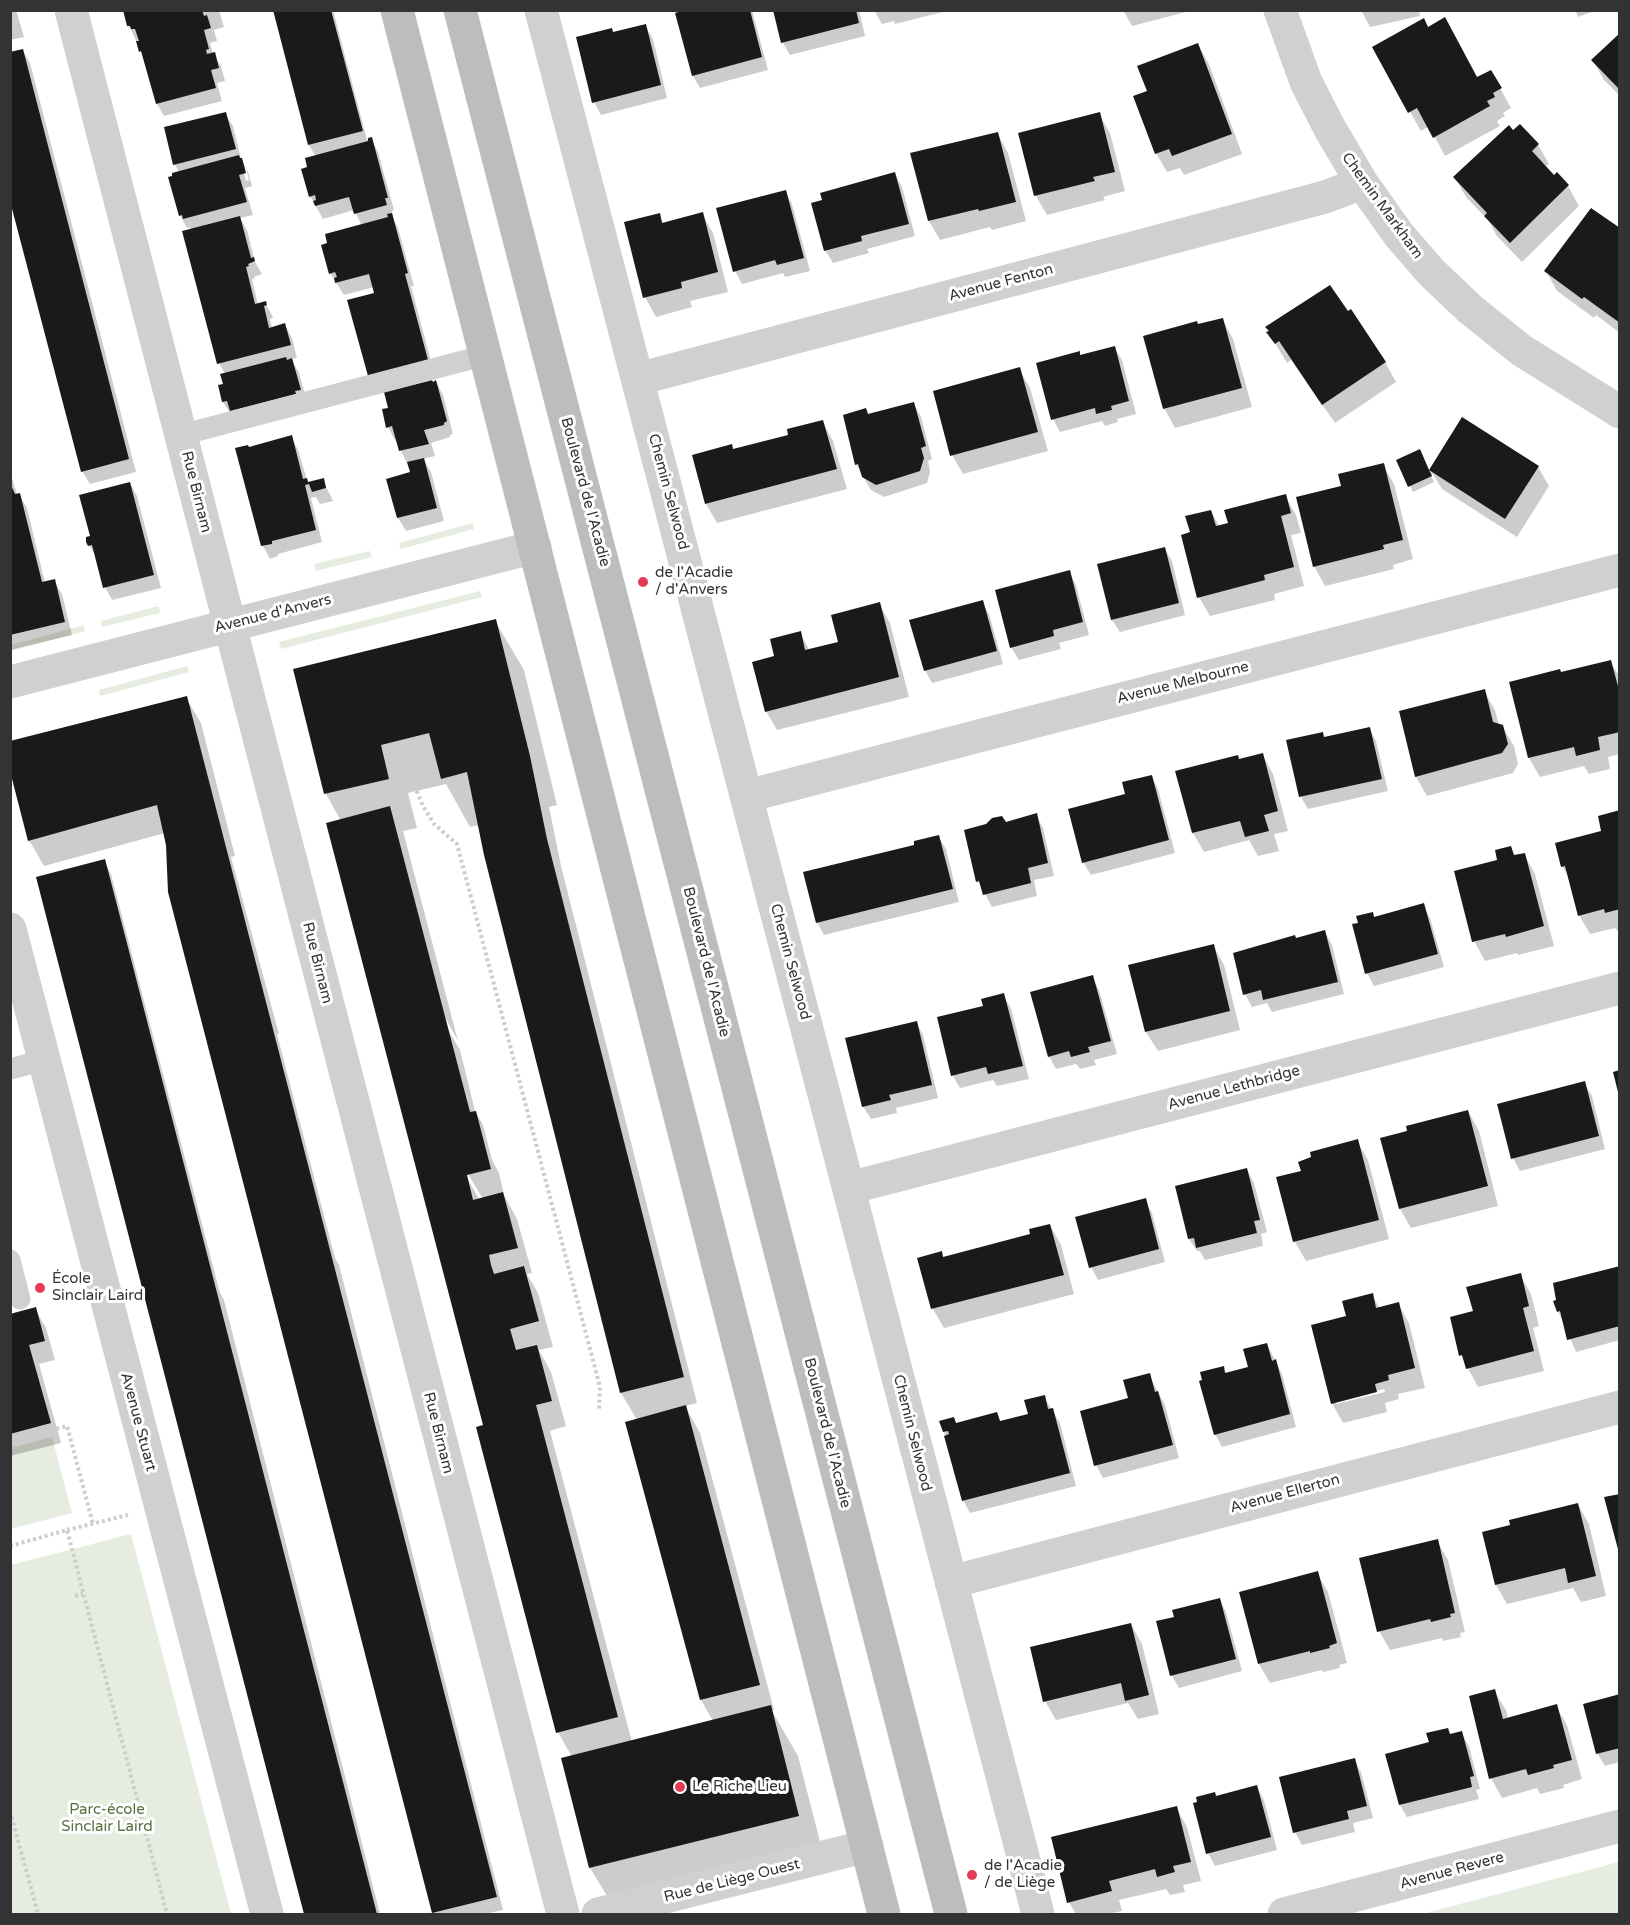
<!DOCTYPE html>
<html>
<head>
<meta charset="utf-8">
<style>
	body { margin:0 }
	#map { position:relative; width:1630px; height:1925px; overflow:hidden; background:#fff; font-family:"Varela Round",sans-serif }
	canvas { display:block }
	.frame { position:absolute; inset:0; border:12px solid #333; pointer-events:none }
</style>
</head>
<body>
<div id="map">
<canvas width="1630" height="1925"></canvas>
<div class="frame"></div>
</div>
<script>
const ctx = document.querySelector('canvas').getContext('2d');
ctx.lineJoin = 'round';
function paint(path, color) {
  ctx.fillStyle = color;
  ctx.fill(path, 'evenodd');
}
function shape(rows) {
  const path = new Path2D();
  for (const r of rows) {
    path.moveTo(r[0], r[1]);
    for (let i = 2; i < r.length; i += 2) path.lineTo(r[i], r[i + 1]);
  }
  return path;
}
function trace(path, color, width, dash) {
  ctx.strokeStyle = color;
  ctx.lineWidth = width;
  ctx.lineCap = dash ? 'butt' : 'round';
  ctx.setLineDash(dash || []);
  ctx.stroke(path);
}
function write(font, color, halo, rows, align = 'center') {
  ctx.font = font + ' "Varela Round",sans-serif';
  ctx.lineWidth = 6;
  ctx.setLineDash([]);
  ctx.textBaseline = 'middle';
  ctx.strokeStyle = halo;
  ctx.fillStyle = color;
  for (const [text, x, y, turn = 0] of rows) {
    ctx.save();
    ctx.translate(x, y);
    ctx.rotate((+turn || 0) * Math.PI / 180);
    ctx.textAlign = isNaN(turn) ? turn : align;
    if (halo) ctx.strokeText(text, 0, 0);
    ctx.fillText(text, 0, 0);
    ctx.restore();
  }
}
paint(shape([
	[473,523,474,529,401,549,399,543],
	[370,551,372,557,316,571,314,564],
	[480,591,482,597,281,649,279,642],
	[159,606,160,613,102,627,101,621],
	[84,625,85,631,11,651,11,645],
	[187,666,189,672,100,696,99,690],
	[52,1437,72,1513,11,1529,11,1448],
	[131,1534,231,1914,11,1914,11,1565],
	[1619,1862,1619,1914,1422,1914]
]), '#e6ecdf');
paint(shape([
	[10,10,16,10,24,37,10,40],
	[124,10,219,10,224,27,214,30,217,41,210,43,213,54,221,66,225,81,217,83,222,101,164,116,157,104,145,59,129,26],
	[274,10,333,10,367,140,371,139,378,152,394,210,392,211,393,218,398,228,414,286,411,286,434,373,376,294,374,287,344,295,330,273,329,244,362,226,354,210,323,219,310,196,309,168,316,157,309,145],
	[690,10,752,10,768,70,700,88,693,76],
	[775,10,859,10,865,36,790,55,783,43],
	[874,10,951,10,895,24,894,21,882,24],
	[1123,10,1194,10,1132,26],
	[1361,10,1419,10,1420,16,1370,27],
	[1575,10,1597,10,1578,17],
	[645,26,653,39,667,98,601,115,594,102,614,34],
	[1428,29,1477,79,1491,72,1511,108,1503,113,1505,116,1497,121,1500,126,1445,156,1429,126,1421,131,1374,48],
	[1620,35,1620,96,1604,80,1593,61],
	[1198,45,1209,64,1242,154,1184,175,1180,168,1167,172,1156,153,1149,92],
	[23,51,30,63,136,472,90,484,82,471],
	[225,114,233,126,241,159,248,172,252,186,245,188,253,215,240,218,247,230,255,262,262,274,254,277,255,279,252,279,258,305,265,303,272,315,273,318,270,319,272,328,285,325,292,338,297,358,291,359,299,373,307,402,231,415,223,402,219,386,225,385,225,374,219,363,191,230,190,227,187,228,180,215,179,173,175,164],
	[243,168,246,168,249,180,246,181],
	[1099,114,1110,133,1125,191,1103,197,1105,200,1047,215,1036,196,1020,134],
	[1513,132,1538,145,1549,164,1545,167,1554,177,1557,174,1568,186,1579,206,1522,262,1497,236,1488,220,1466,197,1455,178],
	[997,133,1008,153,1026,221,992,230,990,227,940,240,929,221],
	[895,174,902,187,915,236,867,249,869,253,833,263,825,250],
	[785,191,792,204,810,271,785,277,783,273,742,284,735,271],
	[702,214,713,233,728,292,690,301,692,307,656,317,645,297,659,215,664,224],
	[1620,230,1620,333,1596,315,1594,318,1557,291,1546,271],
	[1222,319,1233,339,1252,407,1175,428,1164,408,1198,326],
	[1269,333,1385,362,1396,382,1335,423,1291,360,1287,363],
	[1114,347,1122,360,1136,414,1117,419,1118,422,1105,426,1102,421,1060,432,1053,419,1079,353,1081,356],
	[1019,369,1030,388,1048,451,963,474,952,455],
	[436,382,443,395,453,434,450,435,450,437,431,443,435,456,423,459,431,472,444,521,406,531,398,518,388,480,412,473,401,451,398,439,395,440,388,427],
	[914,404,921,417,932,459,928,461,930,472,927,483,884,497,871,490,856,464,869,416],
	[1463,419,1538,467,1549,486,1517,537,1442,489,1433,474,1431,475,1434,482,1413,492,1398,461,1429,472],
	[822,421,833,441,847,489,717,523,706,504,790,436],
	[291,437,298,450,308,483,323,480,333,501,320,504,316,497,311,498,322,542,278,554,278,556,270,559,263,546,237,449,248,448],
	[1383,465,1394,484,1413,559,1393,565,1394,569,1325,586,1314,566,1343,487],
	[10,471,17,495,19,495,27,508,45,583,54,581,62,594,72,635,10,650],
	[130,483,137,496,161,588,112,600,105,587,97,558,89,545,92,537],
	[1285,496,1296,515,1301,533,1291,535,1304,586,1274,594,1275,600,1210,616,1199,597,1192,534,1211,511,1219,526,1229,524],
	[1165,549,1172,561,1185,615,1120,632,1112,620],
	[1069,572,1076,585,1089,635,1059,643,1061,649,1019,660,1011,647],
	[982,602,989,614,1003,664,932,683,925,670],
	[879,604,890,623,909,697,777,730,766,711,800,633,810,651,840,644],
	[495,621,524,670,557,805,549,807,561,866,697,1403,685,1406,700,1433,774,1710,772,1711,798,1756,826,1865,618,1914,590,1868,563,1759,572,1757,558,1732,341,821,326,794,295,670],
	[446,784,470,827,479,825,621,1393,637,1420,627,1423,701,1700,713,1721,632,1742,550,1431,566,1426,551,1372,539,1350,553,1347,538,1293,527,1274,532,1273,517,1219,504,1195,499,1173,492,1160,483,1125,475,1111,460,1050,442,1019,445,1017,458,1041,403,831,417,828,408,793],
	[468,1174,483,1199,479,1199,466,1176],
	[1610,662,1620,677,1620,754,1608,757,1610,769,1589,774,1584,766,1540,777,1529,758,1561,674],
	[1484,691,1495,710,1499,725,1502,726,1514,746,1518,764,1513,773,1427,796,1416,777,1400,712],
	[186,698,201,723,235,856,231,857,279,1034,277,1034,335,1258,339,1265,503,1910,484,1914,434,1914,433,1913,170,892,167,845,165,833,44,866,29,840],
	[1369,728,1376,741,1388,791,1308,809,1301,797,1325,738],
	[1262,754,1273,774,1288,831,1274,834,1279,851,1258,856,1249,840,1204,852,1193,833,1239,761],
	[1151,776,1158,789,1175,853,1091,875,1083,862],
	[1620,812,1620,931,1618,931,1615,928,1590,934,1579,915,1570,879,1562,866,1603,832],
	[1036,815,1043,828,1054,876,1034,880,1037,896,992,907,978,881,1005,824],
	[938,836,946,849,959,902,824,935,817,922,916,846],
	[1510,848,1515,856,1524,854,1535,874,1554,946,1518,955,1517,953,1485,961,1474,941,1499,861],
	[104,861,111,874,220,1293,224,1300,380,1914,305,1914,38,878],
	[1423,905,1430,918,1444,967,1374,986,1367,973,1360,924,1372,913,1375,918],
	[1325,932,1332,945,1344,994,1272,1012,1267,1003,1252,1007,1245,994,1296,939],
	[1213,945,1224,965,1240,1030,1158,1051,1146,1032,1130,966],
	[1092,977,1099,990,1117,1054,1094,1060,1096,1065,1080,1069,1076,1064,1056,1069,1049,1056],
	[1003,995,1011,1008,1029,1079,997,1086,993,1080,960,1088,953,1076,984,1007],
	[916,1022,923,1035,938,1098,896,1108,897,1113,871,1119,863,1106],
	[1584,1083,1592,1096,1605,1149,1520,1171,1513,1158],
	[1468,1111,1479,1131,1498,1206,1411,1228,1400,1209,1382,1139],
	[1357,1141,1368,1160,1389,1239,1306,1261,1295,1242,1278,1179,1303,1172,1313,1158],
	[1247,1170,1254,1183,1267,1232,1261,1234,1263,1246,1205,1260,1200,1251,1197,1251,1189,1239],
	[1145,1200,1152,1213,1165,1262,1098,1280,1091,1267],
	[1050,1225,1061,1245,1074,1294,944,1328,933,1309,919,1259,941,1253,944,1258,1032,1235],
	[1620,1267,1620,1340,1576,1352,1558,1311],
	[1520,1275,1531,1294,1539,1326,1533,1328,1544,1371,1478,1387,1461,1355,1474,1312],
	[1372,1295,1380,1309,1398,1304,1409,1323,1425,1388,1398,1394,1399,1399,1385,1403,1387,1412,1343,1423,1332,1403,1348,1318],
	[1384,1389,1385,1392,1336,1404,1336,1401],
	[35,1309,46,1328,55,1360,39,1364,61,1443,10,1456,10,1316],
	[1267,1344,1282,1374,1296,1427,1222,1447,1215,1434,1223,1368,1227,1374,1249,1368],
	[1149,1375,1165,1405,1179,1458,1103,1478,1096,1465,1130,1399],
	[1044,1397,1060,1423,1076,1486,970,1513,963,1500,944,1432,956,1424,997,1414,1001,1422,1029,1415],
	[1578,1505,1589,1524,1606,1596,1581,1602,1573,1588,1507,1604,1496,1585,1512,1526],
	[1437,1541,1448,1560,1465,1632,1460,1633,1461,1637,1443,1641,1442,1638,1390,1650,1379,1631],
	[1317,1573,1328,1592,1347,1663,1339,1665,1340,1668,1323,1672,1322,1670,1270,1683,1259,1664,1241,1593],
	[1219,1599,1226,1612,1242,1671,1179,1688,1172,1676,1157,1623,1176,1618],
	[1131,1624,1142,1644,1159,1714,1138,1719,1128,1703,1056,1720,1045,1701],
	[1494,1691,1506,1710,1508,1719,1556,1706,1567,1725,1582,1779,1563,1785,1564,1788,1540,1794,1537,1788,1502,1798,1491,1778],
	[1620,1696,1620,1762,1605,1766,1597,1753],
	[1461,1733,1469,1746,1480,1789,1476,1790,1479,1799,1407,1817,1400,1805,1387,1755],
	[1354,1760,1361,1772,1373,1818,1353,1823,1355,1832,1302,1845,1295,1832],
	[1257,1787,1264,1800,1277,1850,1215,1866,1208,1853,1215,1793,1217,1797],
	[1176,1807,1187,1827,1201,1881,1183,1885,1185,1892,1170,1895,1166,1889,1119,1900,1122,1911,1107,1914,1076,1914,1069,1902]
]), '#0003');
paint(shape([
	[123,10,202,10,204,16,207,15,211,28,204,30,209,49,206,50,207,54,215,52,219,68,211,70,216,88,156,104,141,51,139,52,136,41,139,41,135,29,131,29,130,26,127,26],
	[273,10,331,10,363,131,308,145],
	[684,10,750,10,762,57,692,76,675,13],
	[773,10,856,10,859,23,781,43],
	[1445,17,1477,77,1491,70,1502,88,1493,93,1495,97,1487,101,1490,106,1433,138,1417,108,1408,113,1372,47,1424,18,1428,27],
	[646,24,661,85,592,103,576,37,612,28,613,32],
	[1620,33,1620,90,1591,60],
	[1198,43,1232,134,1172,156,1169,149,1155,154,1133,96,1147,91,1137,66],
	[23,49,129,459,81,472,10,201,10,52],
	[226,112,236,149,173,165,164,127],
	[1100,112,1115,172,1093,177,1095,181,1034,196,1018,133],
	[1520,124,1539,144,1532,151,1554,175,1557,172,1569,185,1510,243,1484,216,1487,213,1453,177,1509,125,1513,130],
	[998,132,1016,202,979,211,978,209,928,221,910,153],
	[372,137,388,198,385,198,387,205,354,214,349,197,315,206,313,201,316,200,315,195,309,197,301,169,307,167,305,158,368,141,368,138],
	[239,155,240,158,242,158,246,173,239,175,247,202,183,219,182,215,179,216,168,177,172,176,172,173],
	[895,172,909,224,861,236,862,241,824,251,811,203,822,200,820,193],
	[786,190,804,258,777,265,775,260,733,272,716,208],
	[1591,208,1620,228,1620,323,1584,297,1582,299,1544,271],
	[703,212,718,272,681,282,682,288,643,298,624,222,660,213,662,223],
	[392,213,408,273,405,274,428,360,368,376,347,300,374,293,369,274,335,283,334,278,337,277,335,272,329,274,321,245,327,243,325,234,388,217,387,214],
	[240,216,251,258,254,257,255,261,248,264,249,266,246,267,255,304,266,301,267,305,264,306,269,328,285,323,291,345,217,364,182,231],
	[1330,285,1348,311,1351,309,1386,362,1322,405,1279,341,1275,344,1266,332,1269,331,1265,327],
	[1223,318,1242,388,1163,409,1143,336,1197,321,1198,324],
	[1115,346,1129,401,1111,406,1112,410,1096,414,1095,408,1051,420,1036,363,1080,351,1080,355],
	[286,357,287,360,292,358,301,390,295,391,296,394,230,411,227,401,222,402,218,385,223,384,220,374],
	[1020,367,1038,432,950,456,933,391],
	[432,380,433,382,436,380,447,421,444,423,444,425,424,430,429,444,399,451,392,426,386,428,382,409,388,408,384,392],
	[914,402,926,446,921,448,924,458,920,471,876,485,862,477,858,464,855,465,843,415,866,408,868,414],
	[1462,417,1539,466,1505,519,1429,470,1432,476,1408,487,1396,460,1420,449,1429,470],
	[823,420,837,469,705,504,692,455,732,444,733,449,788,435,787,429],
	[292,435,303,479,307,478,308,482,324,478,326,488,312,492,309,484,305,485,316,530,272,541,272,544,261,546,235,448,248,445,249,447],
	[424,458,437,508,397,518,386,479,410,472,407,462],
	[1384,463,1403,540,1383,545,1384,549,1313,567,1296,497,1341,486,1338,474],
	[130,482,154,575,103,588,92,545,88,546,86,542,86,537,90,536,79,495],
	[10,483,15,494,20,493,42,582,55,579,65,622,10,635],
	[1286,494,1291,513,1281,516,1294,567,1264,575,1265,580,1197,598,1181,535,1190,532,1185,516,1211,510,1216,526,1228,523,1224,510],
	[1165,547,1179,603,1111,620,1097,564],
	[1070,570,1083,622,1053,630,1054,636,1010,648,995,590],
	[983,600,997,651,924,671,909,620],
	[880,602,899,677,765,712,752,662,774,656,770,639,801,631,805,650,838,642,831,615],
	[496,619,530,756,547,839,684,1377,620,1393,484,855,467,772,441,779,429,733,381,745,389,779,324,794,293,669],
	[1611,660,1620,694,1620,732,1598,737,1600,750,1576,756,1574,747,1528,758,1509,682,1560,669,1561,672],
	[1485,689,1493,722,1503,725,1508,744,1502,753,1415,777,1399,711],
	[187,696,497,1897,432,1913,168,892,166,845,157,805,28,841,10,771,10,741],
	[1370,727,1382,779,1299,797,1286,740,1323,732,1324,737],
	[1263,753,1278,811,1264,815,1269,831,1245,837,1240,821,1192,833,1175,771,1238,755,1239,759],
	[1152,775,1169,840,1082,863,1068,809,1125,794,1122,782],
	[390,806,470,1112,476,1111,491,1169,467,1175,473,1200,503,1192,518,1248,489,1255,491,1265,494,1274,524,1266,539,1321,510,1329,516,1350,537,1345,552,1401,536,1405,618,1717,556,1733,476,1427,483,1425,326,823],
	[1620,810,1620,909,1605,913,1604,909,1578,916,1565,866,1561,867,1555,843,1601,831,1598,816],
	[1037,813,1048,863,1028,868,1031,883,983,895,979,881,976,882,964,830,986,824,992,818,1002,816,1006,822],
	[939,835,953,889,816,923,803,872,914,845,914,841],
	[1511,846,1514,855,1525,853,1544,926,1506,937,1505,934,1472,942,1454,871,1497,860,1495,850],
	[105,859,130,955,377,1914,304,1914,288,1853,36,877],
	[1424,903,1438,954,1365,974,1352,924,1358,923,1356,916,1373,912,1374,917],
	[1325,930,1338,982,1263,1000,1261,990,1243,995,1233,953,1295,935,1296,938],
	[1214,944,1230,1011,1145,1032,1128,965],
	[1093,975,1111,1041,1088,1047,1090,1052,1071,1057,1069,1051,1048,1057,1030,992],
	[1004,993,1023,1066,988,1074,986,1067,951,1076,937,1017,983,1006,981,999],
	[917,1021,932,1085,889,1095,891,1100,862,1107,845,1038],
	[1620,1070,1620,1095,1619,1096,1613,1072],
	[1585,1081,1599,1136,1511,1159,1497,1104],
	[1468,1110,1488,1186,1399,1209,1380,1138,1407,1131,1406,1126],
	[1358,1139,1379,1220,1293,1242,1276,1177,1301,1171,1298,1162,1311,1157,1310,1152],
	[1247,1168,1260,1220,1254,1221,1257,1233,1196,1248,1194,1238,1188,1239,1175,1186],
	[1146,1198,1159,1249,1089,1268,1075,1217],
	[1050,1224,1064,1275,931,1309,917,1258,942,1251,943,1257,1030,1234,1029,1229],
	[1620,1266,1620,1326,1567,1340,1560,1311,1557,1312,1553,1301,1556,1300,1553,1283],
	[1521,1273,1529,1306,1523,1308,1534,1351,1466,1369,1462,1355,1459,1356,1450,1317,1473,1311,1466,1287],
	[1373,1293,1376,1308,1399,1302,1415,1368,1388,1375,1389,1380,1375,1384,1377,1392,1331,1404,1311,1325,1346,1316,1342,1301],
	[36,1307,45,1341,29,1345,51,1423,10,1434,10,1314],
	[1267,1343,1272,1361,1276,1359,1290,1414,1214,1435,1199,1381,1202,1380,1200,1372,1224,1366,1225,1373,1248,1367,1243,1349],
	[1150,1373,1155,1392,1158,1391,1173,1445,1094,1466,1080,1411,1128,1398,1123,1380],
	[1045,1395,1048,1409,1053,1408,1070,1473,962,1501,944,1436,949,1434,948,1431,943,1432,939,1421,954,1417,956,1423,997,1412,1000,1421,1028,1414,1024,1400],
	[686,1405,760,1685,700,1700,625,1422],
	[1620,1494,1620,1553,1619,1553,1604,1497],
	[1578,1503,1596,1576,1568,1583,1565,1568,1495,1585,1482,1532,1510,1525,1509,1520],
	[1438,1539,1455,1613,1450,1614,1451,1617,1431,1622,1430,1619,1377,1632,1359,1558],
	[1318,1571,1337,1643,1329,1646,1330,1648,1310,1653,1310,1651,1258,1664,1239,1592],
	[1220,1598,1236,1659,1170,1676,1156,1621,1174,1617,1172,1610],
	[1131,1623,1149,1695,1125,1701,1121,1683,1043,1702,1030,1647],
	[1495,1689,1503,1719,1557,1704,1572,1760,1553,1765,1554,1768,1528,1775,1526,1769,1489,1779,1469,1696],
	[1620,1694,1620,1748,1596,1754,1583,1704],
	[771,1705,799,1816,589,1868,561,1758],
	[1448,1728,1450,1734,1462,1731,1474,1776,1470,1777,1472,1787,1399,1805,1385,1754,1429,1742,1426,1733],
	[1355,1758,1367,1806,1347,1811,1349,1819,1293,1833,1279,1777],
	[1257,1785,1271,1837,1206,1854,1193,1803,1197,1802,1196,1797,1215,1792,1216,1796],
	[1177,1806,1191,1862,1173,1866,1175,1872,1157,1877,1155,1869,1109,1881,1112,1891,1067,1903,1051,1837]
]), '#1a1a1a');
trace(shape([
	[412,780,423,806,434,824,457,844,600,1387,599,1411],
	[10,1441,67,1426,93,1524],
	[67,1530,128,1515],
	[10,1546,67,1530,167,1914],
	[75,1596,83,1594],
	[10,1811,38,1914]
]), '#cdcdcd', 4, [3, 3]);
trace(shape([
	[181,435,486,355],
	[10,1069,44,1060],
	[10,1260,20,1299]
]), '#d0d0d0', 21);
trace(shape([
	[71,10,563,1914],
	[541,10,1038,1914],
	[1280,10,1306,82,1329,127,1362,183,1399,235,1431,272,1470,309,1521,350,1620,412],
	[638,379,1325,197,1362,183],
	[10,682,535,547],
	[747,796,1620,570],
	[10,929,267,1914],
	[849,1188,1620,988],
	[951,1582,1620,1407],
	[598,1914,867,1846],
	[1284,1914,1620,1826]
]), '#d0d0d0', 33);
trace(shape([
	[397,10,884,1914],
	[460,10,951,1914]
]), '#bdbdbd', 33);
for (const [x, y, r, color] of [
	[643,582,6,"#e43a53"],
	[40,1288,6,"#e43a53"],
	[680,1787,6,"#e43a53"],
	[972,1875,6,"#e43a53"]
]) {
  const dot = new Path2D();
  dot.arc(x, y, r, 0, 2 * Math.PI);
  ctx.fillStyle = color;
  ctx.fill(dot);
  trace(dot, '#fff', 2);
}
write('15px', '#333', '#fff', [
	["Chemin Markham",1382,206,54],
	["Avenue Fenton",1001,283,-15],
	["Rue Birnam",196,492,76],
	["Boulevard de l'Acadie",585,492,75],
	["Chemin Selwood",668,492,75],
	["Avenue d'Anvers",273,614,-14],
	["Avenue Melbourne",1183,683,-14],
	["Boulevard de l'Acadie",706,962,76],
	["Chemin Selwood",790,962,75],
	["Rue Birnam",317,963,76],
	["Avenue Lethbridge",1234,1088,-15],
	["Avenue Stuart",138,1422,75],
	["Rue Birnam",438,1433,76],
	["Boulevard de l'Acadie",827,1433,76],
	["Chemin Selwood",912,1433,76],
	["Avenue Ellerton",1285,1494,-15],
	["Avenue Revere",1452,1871,-15],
	["Rue de Liège Ouest",732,1881,-14]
]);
write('15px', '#333', '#fff', [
	["de l'Acadie",655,573],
	["/ d'Anvers",655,590],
	["École",52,1279],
	["Sinclair Laird",52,1296],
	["Le Riche Lieu",692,1787],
	["de l'Acadie",984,1866],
	["/ de Liège",984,1883]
], 'left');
write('15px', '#596f3f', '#fff', [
	["Parc-école",107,1810],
	["Sinclair Laird",107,1827]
]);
</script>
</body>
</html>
